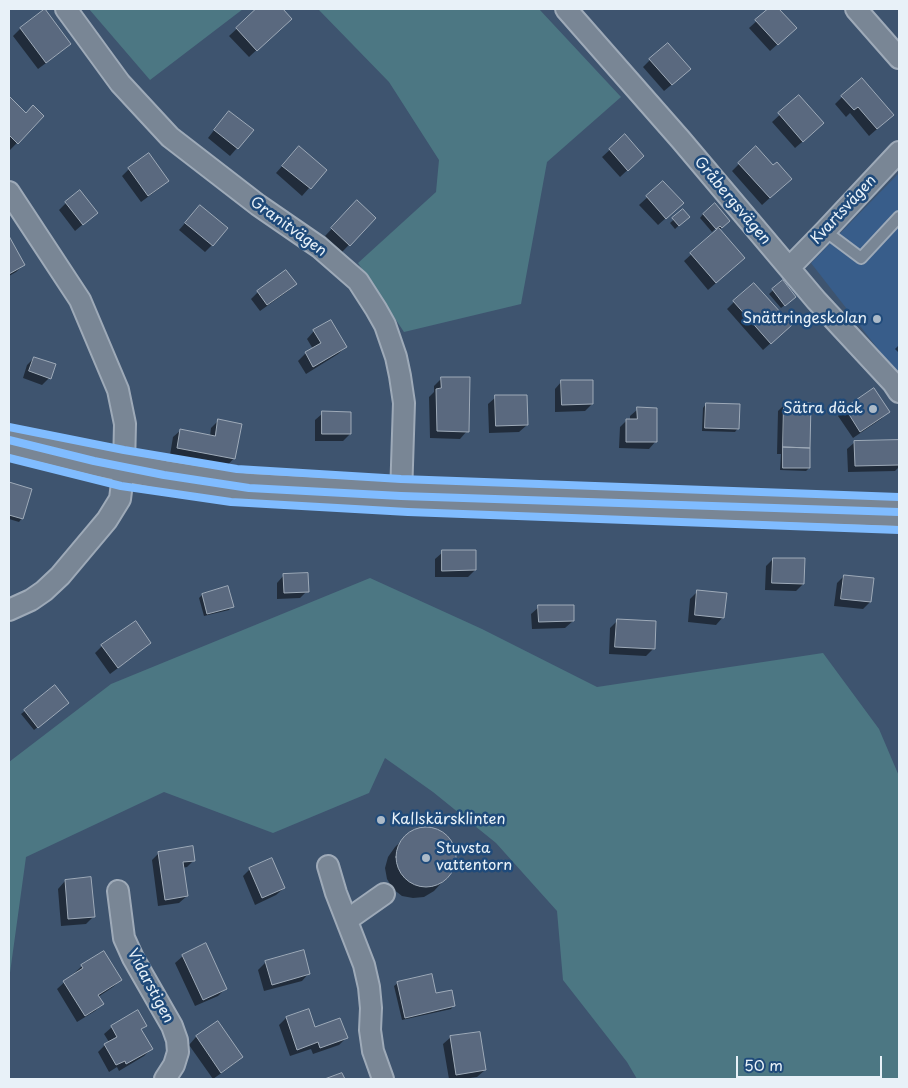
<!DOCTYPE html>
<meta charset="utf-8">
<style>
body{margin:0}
#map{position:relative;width:908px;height:1088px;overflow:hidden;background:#3e546f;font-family:"Playpen Sans",sans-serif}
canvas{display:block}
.frame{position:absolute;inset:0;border:10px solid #e8f1f8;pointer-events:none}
.scale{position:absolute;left:736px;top:1056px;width:146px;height:22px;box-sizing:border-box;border:2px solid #e8f1f8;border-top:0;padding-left:6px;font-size:15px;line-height:18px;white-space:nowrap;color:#e8f1f8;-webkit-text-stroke:4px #1f4a7a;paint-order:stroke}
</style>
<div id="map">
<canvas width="908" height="1088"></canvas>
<div class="frame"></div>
<div class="scale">50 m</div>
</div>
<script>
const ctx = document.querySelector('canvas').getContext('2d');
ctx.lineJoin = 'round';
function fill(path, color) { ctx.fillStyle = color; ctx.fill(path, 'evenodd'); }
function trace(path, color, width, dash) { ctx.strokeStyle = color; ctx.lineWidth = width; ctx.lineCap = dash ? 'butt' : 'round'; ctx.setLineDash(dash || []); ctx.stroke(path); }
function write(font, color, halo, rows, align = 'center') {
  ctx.font = font + ' "Playpen Sans",sans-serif'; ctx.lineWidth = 5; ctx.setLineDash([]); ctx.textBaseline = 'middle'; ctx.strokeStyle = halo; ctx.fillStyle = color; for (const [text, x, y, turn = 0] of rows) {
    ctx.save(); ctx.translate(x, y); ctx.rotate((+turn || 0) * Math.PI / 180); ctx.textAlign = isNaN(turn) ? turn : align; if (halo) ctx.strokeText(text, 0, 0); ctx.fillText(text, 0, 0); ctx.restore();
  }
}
const built = new Path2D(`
 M899,173V376L811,263Z`);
const green = new Path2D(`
 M89,9H243L150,80Z
 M318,9H539L621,97L547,162L521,304L404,332L358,263L436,192L439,160L389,82Z
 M370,578L482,629L597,687L823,653L879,729L899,776V1079H637L627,1062L563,980L557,911L496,843L433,792L385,758L369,793L273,833L164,792L26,857L9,980V762L111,684Z`);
const shadow = new Path2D(`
 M258,9H281L290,19L249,57L229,36Z
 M770,9H778L795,28L770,51L749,28Z
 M44,10L70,44L62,51L38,69L13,36L20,29Z
 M650,60L682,76L664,91L643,67Z
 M799,97L815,131L795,148L772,122Z
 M842,97L885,122L869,136L850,113L846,117L835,104Z
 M9,98L26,114L43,116L10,150L9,149Z
 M222,120L237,148L230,156L208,138Z
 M625,136L635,163L620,177L602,157Z
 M299,147L325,170L302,196L276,173Z
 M149,155L167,181L160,188L141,202L122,176L129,169Z
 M739,164L773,167L783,186L762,205L732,171Z
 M663,183L675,210L658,225L639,205Z
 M357,202L374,219L342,252L325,236Z
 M66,203L96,213L75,231L59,210Z
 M200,206L212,245L205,252L179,230Z
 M683,211L688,217L675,229L670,223Z
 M703,214L728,221L719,230L744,258L708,290L684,261L718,230L716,228L712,232L700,218Z
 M9,238L23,265L16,272L9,276Z
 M782,282L791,300L781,308L769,294Z
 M295,284L288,291L260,311L251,299L258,292Z
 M734,302L783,332L763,350L727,309Z
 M314,331L346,347L338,354L306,374L298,361L306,353L313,349L307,339Z
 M899,345V353L895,349Z
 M34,358L49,378L42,385L23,378L27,365Z
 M442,378L467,431L460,439L430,438L429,397L434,392V386Z
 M562,381L592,404L585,411L555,412V389Z
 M874,390L888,412L881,419L853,438L838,416L845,409Z
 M496,397L527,425L519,432L489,433L488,404Z
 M706,404L738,428L735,432L702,431L703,408Z
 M785,404L809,468L806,471L780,470L781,454H777L778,411Z
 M638,409L656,441L649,449L619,448L620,427L627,420H630V416Z
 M323,413L350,434L343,441H315V420Z
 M219,420L234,458L227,466L170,455L173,437L181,430L210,436L211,428Z
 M899,441V467L895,471L848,472L847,449L855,442Z
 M9,484L30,489L22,518L19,522L9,519Z
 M443,552L475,570L468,577H435V559Z
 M773,559L803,584L796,591L765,590L766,566Z
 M284,575L307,591L300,598L277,599V583Z
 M844,576L873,579L870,602L863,609L834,606L837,583Z
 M698,591L723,617L716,625L688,622L690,599Z
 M202,595L232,606L229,610L204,616L199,598Z
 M539,607L573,621L565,628L532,629L531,614Z
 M617,621L653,649L646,656L609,654L610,628Z
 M149,643L142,650L110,674L95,653L102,646Z
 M55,687L64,706L34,730L21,714Z
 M428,828L440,831L449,839L454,848L455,860L452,870L445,879L434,891L424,897L413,898L402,896L393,889L387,879L385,868L388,857L395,847L407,836L417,830Z
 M159,853L194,860L187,867L182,868L187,896L179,903L158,906L152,860Z
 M250,869L284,888L276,895L255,905L243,876Z
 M65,881L94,916L86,924L61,926L58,889Z
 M183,956L226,988L218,996L195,1006L175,963Z
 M266,962L309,973L302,981L264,991L258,970Z
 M82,966L121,980L113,987L98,997L102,1004L95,1011L77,1022L57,989Z
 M398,983L435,995L454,1005L451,1009L402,1020L394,986Z
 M286,1018L315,1028L346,1038L339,1045L313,1054L311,1049L290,1056L279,1025Z
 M217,1023L242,1057L234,1064L213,1079L189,1045L196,1037Z
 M145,1026L141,1030L151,1049L144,1056L119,1071L117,1067L109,1072L98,1052L105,1045L109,1042L104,1034L112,1027Z
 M451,1037L485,1070L477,1077L463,1079H449L443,1044Z`);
const building = new Path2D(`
 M45,9L71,44L46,63L20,28Z
 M256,9H283L292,19L257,51L236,28Z
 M768,9H779L797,28L778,45L755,20Z
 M668,43L691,69L672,85L649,59Z
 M862,78L894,115L877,129L858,107L854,110L841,96Z
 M799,95L824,123L803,142L778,113Z
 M9,96L26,113L33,105L44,116L18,144L9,135Z
 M229,111L254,130L238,149L214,130Z
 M625,134L644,156L628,171L609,149Z
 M299,146L327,170L311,189L282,166Z
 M756,146L773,165L777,162L792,179L770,198L738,163Z
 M149,153L169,181L148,196L128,168Z
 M663,181L684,203L666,219L646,196Z
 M80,190L98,213L83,225L65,202Z
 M357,200L376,218L350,246L331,228Z
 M715,203L730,221L722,228L720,226L716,229L703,214Z
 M200,205L228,228L213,246L185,223Z
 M683,209L690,217L679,226L672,218Z
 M719,228L745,258L716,283L690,253Z
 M9,236L25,265L9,274Z
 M286,270L297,284L267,305L257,291Z
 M783,280L796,297L785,306L772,289Z
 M754,283L792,325L771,344L733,301Z
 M331,320L347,347L313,367L305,352L321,343L313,330Z
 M34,357L56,364L51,379L29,371Z
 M441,377H470L469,432L437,431L436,389L441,388Z
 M561,380H593V404L562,405Z
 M874,388L890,412L860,432L845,408Z
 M495,395H527L528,425L496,426Z
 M706,403L740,404L739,429L705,428Z
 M784,403H811L810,448L783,447Z
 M637,407L657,408V442H626V419H637Z
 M322,411L351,412V434H322Z
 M218,419L242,424L235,459L177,448L180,429L215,436Z
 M899,440V465L855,466L854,441Z
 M783,447L810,448V468H783Z
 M9,482L32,489L23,519L9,515Z
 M442,550H476V570L442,571Z
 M773,558H805L804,584L772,583Z
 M308,573L309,592L284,593L283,574Z
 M844,575L874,578L871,602L841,599Z
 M228,586L234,607L207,614L202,594Z
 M697,590L727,593L724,618L695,615Z
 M538,605H574V621L539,622Z
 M617,619L656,621L655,649L615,647Z
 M136,621L151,643L118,668L101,645Z
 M55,685L69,703L38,728L24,710Z
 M396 857a30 30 0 1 1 60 0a30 30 0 1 1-60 0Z
 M193,846L195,861L183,862L188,896L165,900L158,852Z
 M272,858L285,888L262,898L249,868Z
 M91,877L95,917L68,919L65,880Z
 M206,943L227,989L203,1000L182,955Z
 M304,950L310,974L272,985L265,961Z
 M104,951L122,980L98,995L104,1004L85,1016L63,981L83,968L81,965Z
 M432,974L436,993L452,990L455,1006L405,1018L397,982Z
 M309,1009L315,1027L340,1018L348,1038L320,1048L318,1042L297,1050L286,1017Z
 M138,1010L147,1026L141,1029L153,1049L126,1064L125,1061L116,1065L104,1044L117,1037L111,1026Z
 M218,1021L243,1057L221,1073L196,1036Z
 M480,1032L486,1070L456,1075L450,1036Z
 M342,1073L345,1079H325Z`);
const lane = new Path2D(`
 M825,231L861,258L899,217`);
const street = new Path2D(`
 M66,9L120,83L170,137L258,205L319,247L358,281L376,309L385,325L396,357L400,376L404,403L401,496
 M566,9L681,140L816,300L893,383L899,392
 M856,9L899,58
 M9,192L80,300L118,390L125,424L124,467L120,499L107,520L60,576L44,591L31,600L9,610
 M789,268L825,231L899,152
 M328,866L336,893L364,965L369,987L371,1008L370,1030L373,1051L383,1079
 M118,891L124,938L133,958L172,1026L177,1040L178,1052L174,1065L165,1079
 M347,920L384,894`);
const secondary = new Path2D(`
 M9,440L94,461L164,475L249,488L401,496L899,512`);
const cycleway = new Path2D(`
 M9,427L124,450L237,469L401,479L899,497
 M9,440L94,461L164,475L249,488L401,496L899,512
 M9,458L121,486L231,502L408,512L899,530`);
const markers = [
 [877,319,5,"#acbac8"],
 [873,409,5,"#acbac8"],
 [381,820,5,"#acbac8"],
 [426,858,5,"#acbac8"]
];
const streetNames = [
 ["Gråbergsvägen",732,201,50],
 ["Kvartsvägen",844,210,-47],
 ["Granitvägen",288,227,36],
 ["Vidarstigen",150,986,62]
];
const poiNames = [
 ["Snättringeskolan",867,319],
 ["Sätra däck",863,409],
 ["Kallskärsklinten",391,820,"left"],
 ["Stuvsta",436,849,"left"],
 ["vattentorn",436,866,"left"]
];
fill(built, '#385d8a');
fill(green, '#4c7783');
fill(shadow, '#0007');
fill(building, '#5a697f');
trace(building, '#9eaab8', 1);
trace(lane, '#9eaab8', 14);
trace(street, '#9eaab8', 24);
trace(secondary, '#9eaab8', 31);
trace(lane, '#798695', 10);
trace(street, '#798695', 20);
trace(secondary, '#798695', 28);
trace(cycleway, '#80bcff', 8);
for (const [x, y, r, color] of markers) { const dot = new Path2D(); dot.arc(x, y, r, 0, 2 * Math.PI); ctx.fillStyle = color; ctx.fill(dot); trace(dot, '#1f4a7a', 2); }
write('15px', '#e8f1f8', '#1f4a7a', streetNames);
write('15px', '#e8f1f8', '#1f4a7a', poiNames, 'right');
</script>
